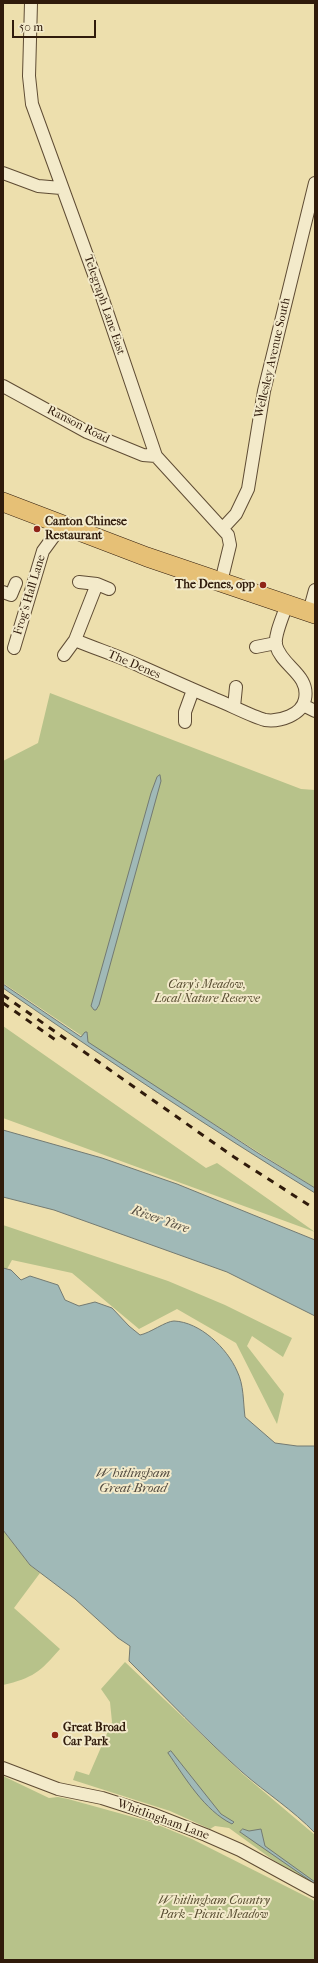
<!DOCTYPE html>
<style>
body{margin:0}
#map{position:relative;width:318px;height:1963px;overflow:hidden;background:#eddfad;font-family:"IM FELL French Canon",serif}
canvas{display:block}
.frame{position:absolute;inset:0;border:4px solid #301b0b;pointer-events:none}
.scale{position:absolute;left:12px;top:20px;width:84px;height:18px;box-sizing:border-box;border:2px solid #301b0b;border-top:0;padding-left:5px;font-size:12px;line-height:14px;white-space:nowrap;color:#301b0b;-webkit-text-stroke:3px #f3eaca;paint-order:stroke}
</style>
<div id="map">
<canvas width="318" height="1963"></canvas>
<div class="frame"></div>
<div class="scale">50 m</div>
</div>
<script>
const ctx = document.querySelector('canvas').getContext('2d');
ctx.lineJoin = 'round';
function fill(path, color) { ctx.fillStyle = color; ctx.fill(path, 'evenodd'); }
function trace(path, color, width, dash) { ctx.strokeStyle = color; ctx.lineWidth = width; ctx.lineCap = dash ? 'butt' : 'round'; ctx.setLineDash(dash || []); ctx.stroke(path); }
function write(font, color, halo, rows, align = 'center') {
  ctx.font = font + ' "IM FELL French Canon",serif'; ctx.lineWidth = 4; ctx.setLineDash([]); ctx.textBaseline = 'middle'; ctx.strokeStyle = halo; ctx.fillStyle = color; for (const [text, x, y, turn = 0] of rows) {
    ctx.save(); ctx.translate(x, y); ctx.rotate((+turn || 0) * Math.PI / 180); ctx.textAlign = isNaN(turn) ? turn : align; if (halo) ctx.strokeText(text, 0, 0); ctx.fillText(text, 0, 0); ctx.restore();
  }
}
const green = new Path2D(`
 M50,693L301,789L315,790V1188L81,1040L82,1036L3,983V761L38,743Z
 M3,1026L206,1168L217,1163L315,1232L3,1118Z
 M3,1225L168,1281L225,1305L292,1338L283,1357L252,1336L247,1346L284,1394L277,1424L236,1343L177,1309L139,1329L72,1273L12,1260L7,1269L3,1268Z
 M3,1530L30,1565L40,1573L14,1608L60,1649C40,1672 33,1678 3,1685Z
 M125,1662L244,1775L315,1835V1886L273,1860L229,1828L215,1826L210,1829L170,1811L73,1780L76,1771L89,1775L112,1722L110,1702L101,1689Z
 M3,1776L49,1798L58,1797L68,1799L151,1822L192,1839L313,1900L315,1902V1960H3Z`);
const water = new Path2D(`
 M160,775L161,781L99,1005L96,1010H94L91,1006L151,793L157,777Z
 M3,984L81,1037L85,1032H87L88,1042L258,1153L315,1188V1193C209,1128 106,1059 3,988Z
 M3,1130L102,1158L177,1184L315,1240V1316L227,1272L54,1210L3,1197Z
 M3,1268L11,1270L21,1280L30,1276L58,1285L65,1300L79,1306L95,1302L112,1308L129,1326L140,1335C150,1333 166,1321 174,1321C200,1322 227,1348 237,1371C244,1385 243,1401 245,1417L275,1443L297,1446H315V1833C293,1810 266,1793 242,1772C203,1737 166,1698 129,1661L130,1646L118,1638L75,1599L30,1565L3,1530Z
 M171,1751L221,1814L234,1822L232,1824C204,1810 186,1779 168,1753Z
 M243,1829L249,1831L261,1829L265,1846L315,1882V1884L240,1832Z`);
const minor = new Path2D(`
 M31,3L29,76L32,104L100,291L156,456L228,535L230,545L221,582
 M3,173L38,186L61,188
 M3,386L87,432L143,455L156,456
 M223,528L236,514L248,489L264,391L315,183
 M79,582L97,584
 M109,589L97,584L75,640C96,649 119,656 140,666C165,677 189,688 215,699C228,704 253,717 265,720C280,722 302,715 305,699C310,674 281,666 276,645C274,635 284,614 287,604
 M3,592L11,595L16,583
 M309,612L315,590
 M256,647L276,643
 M14,648L43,551L62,525
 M64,655L75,640
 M303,705L315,711
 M234,707L236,687
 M185,722V712L193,690
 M3,1768L58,1789L102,1798L155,1815L206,1835L240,1850L315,1891`);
const primary = new Path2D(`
 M3,502L147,557L315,614`);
const rail = new Path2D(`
 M3,995L234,1157L315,1209
 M3,1003L57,1041`);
const markers = [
 [37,529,4,"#8f2418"],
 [263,585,4,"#8f2418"],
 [55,1735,4,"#8f2418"]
];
const streetNames = [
 ["Telegraph Lane East",104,305,71],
 ["Wellesley Avenue South",273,358,-77],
 ["Ranson Road",78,425,27],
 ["Frog's Hall Lane",30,595,-73],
 ["The Denes",134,665,23],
 ["Whitlingham Lane",163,1820,20]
];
const poiNames = [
 ["Canton Chinese",45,522],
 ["Restaurant",45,536],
 ["The Denes, opp",255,585,"right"],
 ["Great Broad",63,1728],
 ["Car Park",63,1742]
];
const parkNames = [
 ["Cary's Meadow,",207,985],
 ["Local Nature Reserve",207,999],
 ["Whitlingham Country",214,1901],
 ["Park - Picnic Meadow",214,1915]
];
const waterNames = [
 ["River Yare",160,1220,19],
 ["Whitlingham",133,1474],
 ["Great Broad",133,1489]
];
fill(green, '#b7c28a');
fill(water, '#a0b9b7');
trace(water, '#737a72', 1);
trace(minor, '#5f4c34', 14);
trace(primary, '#301b0b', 20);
trace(minor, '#f3eaca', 12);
trace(primary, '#e6c076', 19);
trace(rail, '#301b0b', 3, [7, 7]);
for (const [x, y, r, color] of markers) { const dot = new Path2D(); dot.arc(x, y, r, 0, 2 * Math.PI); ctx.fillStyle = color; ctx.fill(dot); trace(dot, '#f3eaca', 1.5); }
write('12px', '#301b0b', '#f3eaca', streetNames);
write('bold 12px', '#301b0b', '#f3eaca', poiNames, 'left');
write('italic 12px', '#584d31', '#f3eaca', parkNames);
write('italic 13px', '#524a3f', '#f3eaca', waterNames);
</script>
